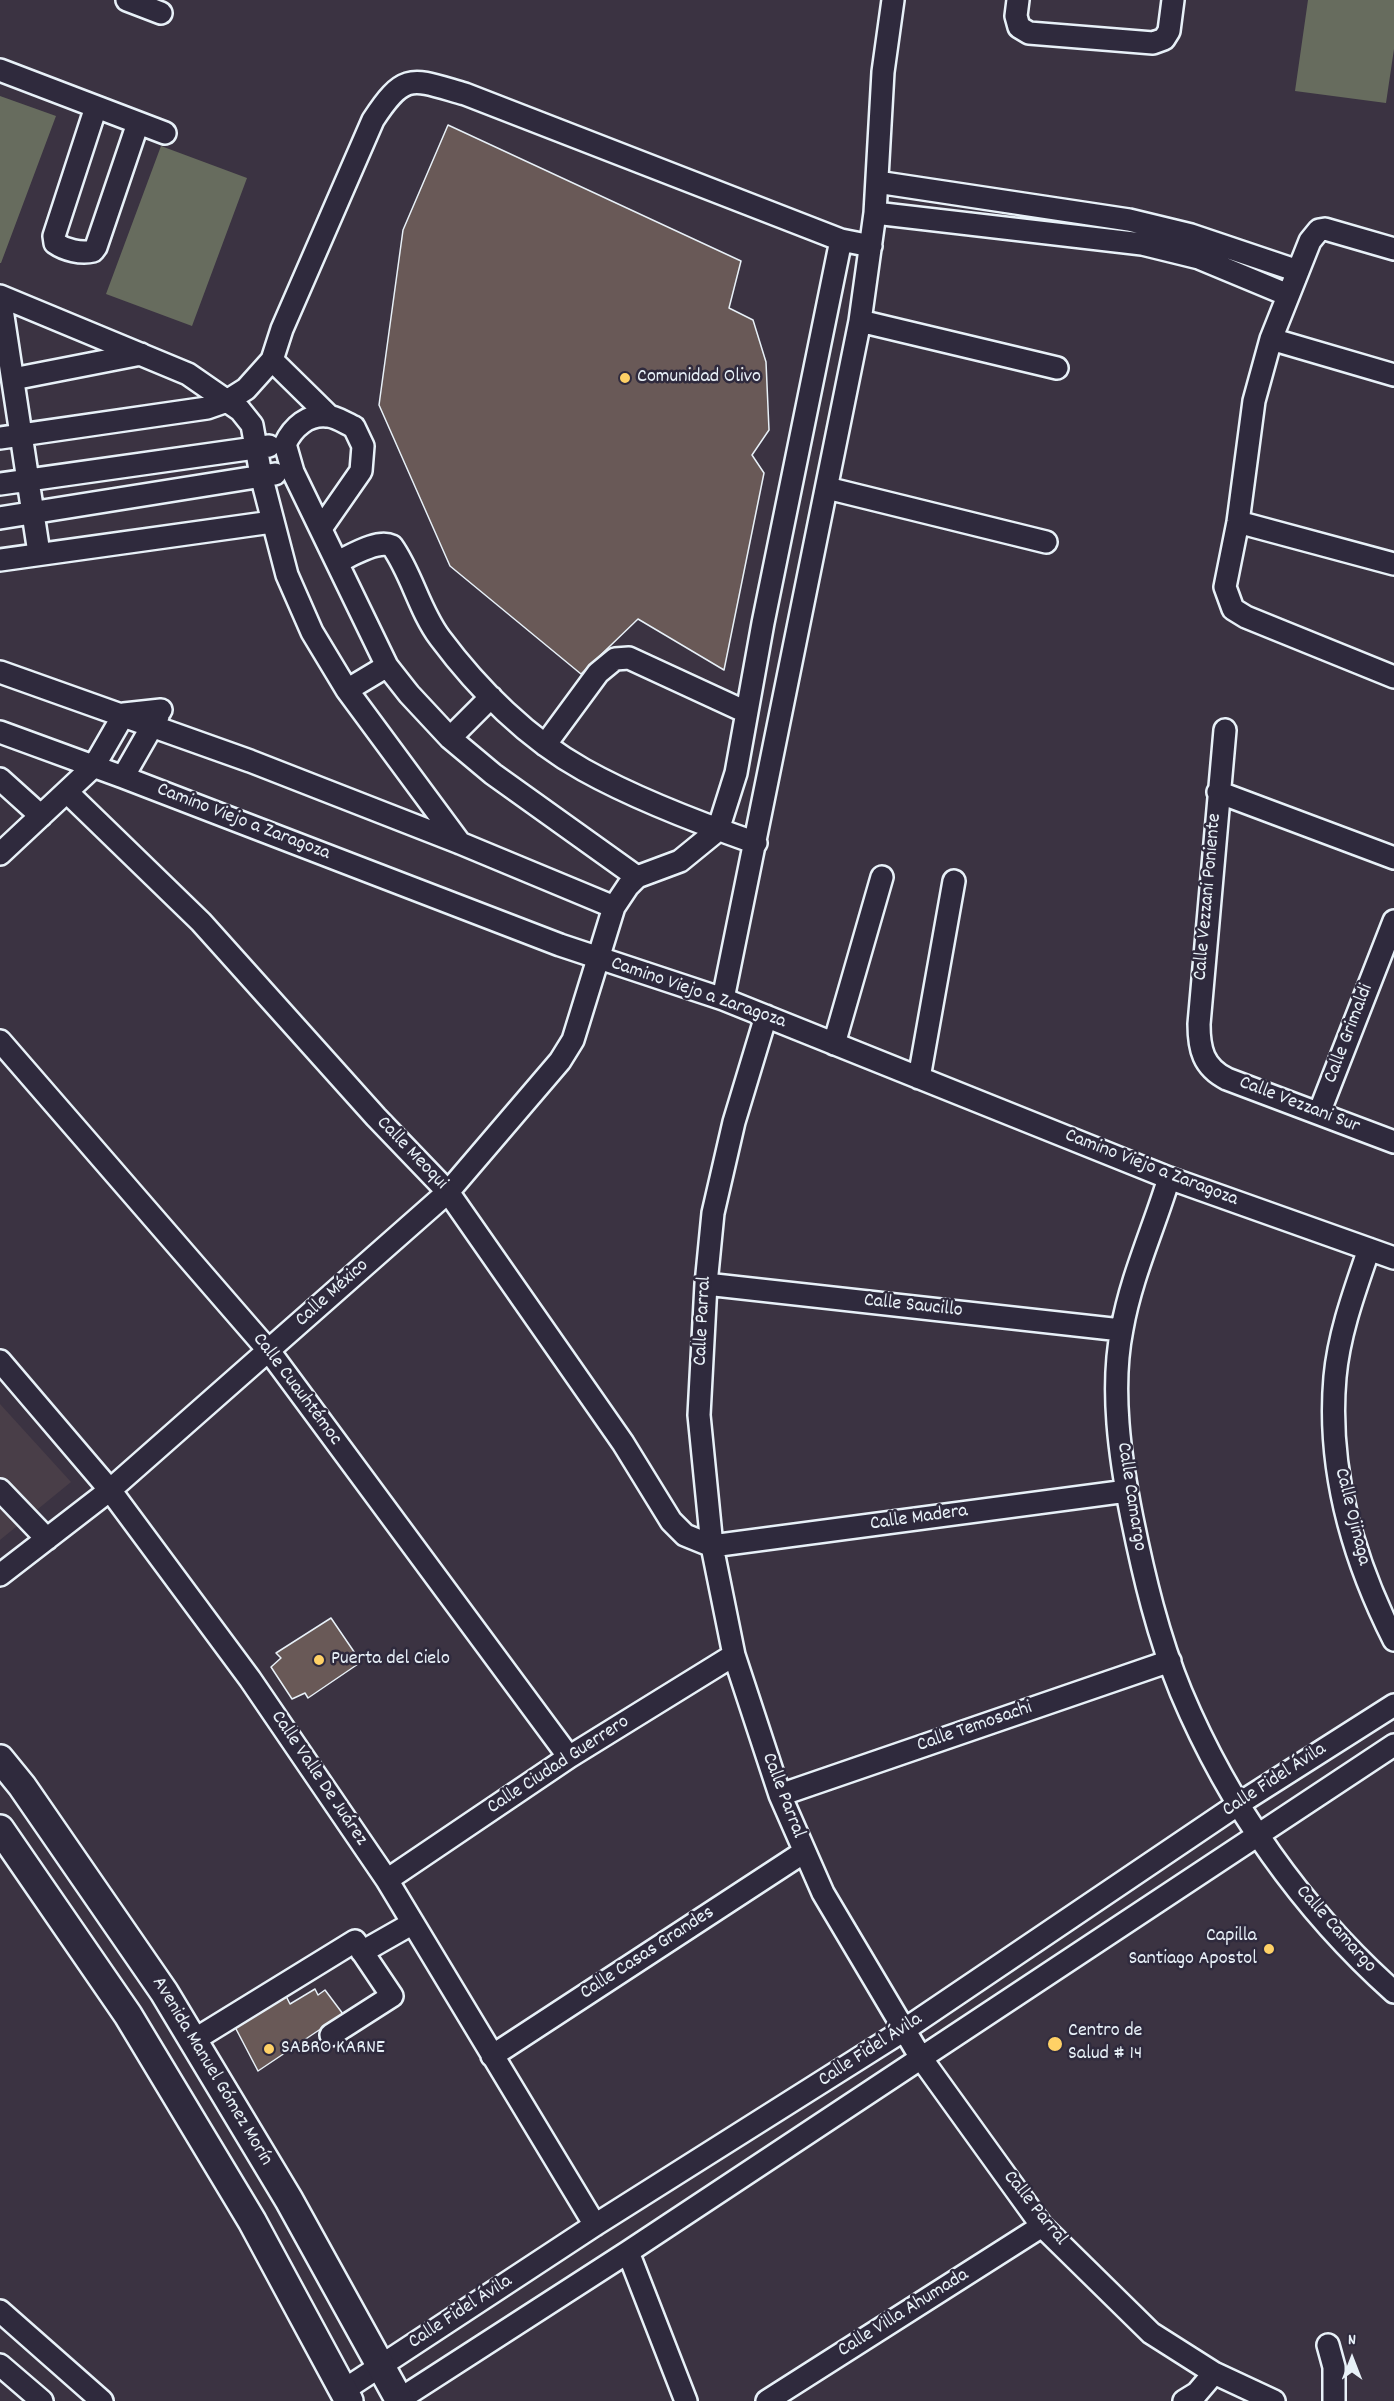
<!DOCTYPE html>
<meta charset="utf-8">
<style>
body{margin:0}
#map{position:relative;width:1394px;height:2401px;overflow:hidden;background:#3b3342;font-family:Dekko,sans-serif}
canvas{display:block}
.north{position:absolute;left:1322px;top:2329px;width:60px;height:60px;-webkit-text-stroke:4px #2f2a3d;paint-order:stroke;rotate:0deg;font-size:16px;font-weight:700;line-height:24px;text-align:center;color:#e8f1f8}
.north::after{content:'';display:block;margin:auto;width:21px;height:27px;background:#e8f1f8;clip-path:polygon(50% 0,100% 100%,50% 72%,0 100%)}
</style>
<div id="map">
<canvas width="1394" height="2401"></canvas>
<div class="north">N</div>
</div>
<script>
const ctx = document.querySelector('canvas').getContext('2d');
ctx.lineJoin = 'round';
function fill(path, color) { ctx.fillStyle = color; ctx.fill(path, 'evenodd'); }
function trace(path, color, width, dash) { ctx.strokeStyle = color; ctx.lineWidth = width; ctx.lineCap = dash ? 'butt' : 'round'; ctx.setLineDash(dash || []); ctx.stroke(path); }
function write(font, color, halo, rows, align = 'center') {
  ctx.font = font + ' Dekko,sans-serif'; ctx.lineWidth = 5; ctx.setLineDash([]); ctx.textBaseline = 'middle'; ctx.strokeStyle = halo; ctx.fillStyle = color; for (const [text, x, y, turn = 0] of rows) {
    ctx.save(); ctx.translate(x, y); ctx.rotate((+turn || 0) * Math.PI / 180); ctx.textAlign = isNaN(turn) ? turn : align; if (halo) ctx.strokeText(text, 0, 0); ctx.fillText(text, 0, 0); ctx.restore();
  }
}
const built = new Path2D(`
 M0,1404L71,1482L0,1540Z`);
const green = new Path2D(`
 M1308,0H1394V49L1386,103L1295,91Z
 M0,96L56,116L1,263H0Z
 M161,146L247,178L192,326L106,294Z`);
const building = new Path2D(`
 M448,125L741,261L729,308L753,320L766,362L769,430L752,455L764,473L724,670L638,619L581,674L450,566L379,405L403,230Z
 M331,1618L361,1662L308,1698L305,1693L292,1699L271,1667L281,1658L276,1653Z
 M315,1989L318,1995L325,1990L343,2014L258,2071L235,2027L285,1994L290,2004Z`);
const minor = new Path2D(`
 M127,0L161,13
 M1018,0L1016,16L1019,27L1029,33L1153,43L1164,39L1169,31L1173,0
 M0,70L165,133
 M96,107L54,236L55,243C65,250 81,254 93,251L96,247L138,123
 M877,182L1129,220L1191,235L1298,271
 M875,213L1142,244L1199,258L1288,295
 M1394,249L1325,229L1319,230L1310,241L1271,339L1254,401L1238,522L1225,587L1233,609L1246,617L1394,677
 M0,296L188,374L240,410L252,425L261,475L287,575L312,632L347,690L460,843
 M0,296L39,553
 M860,321L1057,368
 M1271,339L1394,375
 M272,360L328,415
 M13,379L141,354
 M0,438L207,408L227,401L246,389L272,360L282,329L373,120C405,71 412,79 465,94L841,240L871,246
 M0,484L269,446
 M827,488L1046,542
 M0,518L275,474
 M1238,522L1394,564
 M322,527L361,471L363,446L354,427C347,424 335,416 327,416C308,414 293,427 285,444L293,472L387,666L409,694L450,738L493,774L637,877
 M0,560L272,522
 M337,562C351,556 377,539 392,546C412,574 419,610 440,638C478,689 528,739 584,770C636,799 699,823 756,843
 M0,672L250,761L460,843L614,907
 M347,690L387,666
 M1225,730L1199,1024C1199,1049 1203,1067 1227,1079L1394,1142
 M0,732L123,777L560,945L723,999L1169,1178L1394,1258
 M450,738L491,697
 M545,745L598,673L615,659L629,658L746,712
 M123,777L158,716
 M0,779L41,816
 M67,792L201,922L376,1117L448,1192L623,1443L671,1521L685,1535L712,1546L1127,1491
 M1218,792L1394,858
 M0,854L94,766L124,714L161,710
 M723,999L860,321L875,213L883,72L893,0
 M766,1016L734,1122L713,1213L706,1284L699,1415L712,1546L734,1655L780,1795L823,1893L921,2058L1042,2226L1151,2333L1214,2373L1274,2401
 M0,1041L269,1351L569,1757
 M834,1044L882,877
 M919,1078L954,881
 M1319,1113L1394,921
 M1169,1178C1154,1228 1131,1277 1122,1329C1110,1389 1120,1458 1132,1518C1144,1577 1158,1636 1181,1692C1229,1806 1302,1910 1394,1992
 M1369,1249C1355,1290 1339,1333 1335,1377C1327,1468 1353,1559 1394,1640
 M706,1284L1121,1330
 M0,1361L110,1490L250,1679L387,1880L595,2225
 M0,1490L47,1539
 M0,1575L110,1490L448,1192L560,1061L573,1040L614,907L628,886L637,877L680,861L718,830L736,773L763,623L841,240
 M780,1795L1170,1661
 M387,1880L569,1757L734,1655
 M362,1952L413,1923
 M194,2040L355,1941L392,1996L331,2035
 M492,2056L804,1852
 M628,2252L686,2401
 M0,2311L102,2401
 M1328,2345L1334,2367V2401
 M0,2365L42,2401
 M344,2390L595,2225L904,2030L1240,1803L1394,1705
 M397,2401L628,2252L1394,1745
 M767,2401L1042,2226
 M1184,2401L1197,2393L1214,2373`);
const major = new Path2D(`
 M0,1759L22,1786L164,1992L289,2200L400,2401
 M0,1829L128,2015L252,2221L349,2401`);
const markers = [
 [625,378,6,"#ffd166"],
 [319,1660,6,"#ffd166"],
 [1269,1949,6,"#ffd166"],
 [1055,2044,8,"#ffd166"],
 [269,2049,6,"#ffd166"]
];
const poiNames = [
 ["Comunidad Olivo",637,378],
 ["Puerta del Cielo",331,1660],
 ["Capilla",1257,1937,"right"],
 ["Santiago Apostol",1257,1960,"right"],
 ["Centro de",1068,2032],
 ["Salud # 14",1068,2055],
 ["SABRO KARNE",281,2049]
];
const streetNames = [
 ["Camino Viejo a Zaragoza",243,823,21],
 ["Calle Vezzani Poniente",1209,897,-85],
 ["Camino Viejo a Zaragoza",698,994,19],
 ["Calle Grimaldi",1350,1034,-69],
 ["Calle Vezzani Sur",1299,1106,21],
 ["Calle Meoqui",411,1154,46],
 ["Camino Viejo a Zaragoza",1151,1169,21],
 ["Calle México",333,1294,-42],
 ["Calle Saucillo",913,1307,6],
 ["Calle Parral",704,1321,-87],
 ["Calle Cuauhtémoc",296,1390,53],
 ["Calle Camargo",1130,1497,81],
 ["Calle Ojinaga",1351,1517,76],
 ["Calle Madera",919,1519,-8],
 ["Calle Temosachi",975,1728,-19],
 ["Calle Ciudad Guerrero",559,1766,-33],
 ["Calle Valle De Juárez",318,1779,56],
 ["Calle Fidel Ávila",1275,1781,-33],
 ["Calle Parral",782,1796,69],
 ["Calle Camargo",1335,1930,48],
 ["Calle Casas Grandes",648,1954,-33],
 ["Calle Fidel Ávila",871,2051,-33],
 ["Avenida Manuel Gómez Morín",211,2072,59],
 ["Calle Parral",1034,2209,51],
 ["Calle Fidel Ávila",461,2313,-33],
 ["Calle Villa Ahumada",904,2314,-32]
];
fill(built, '#493e48');
fill(green, '#676c5e');
fill(building, '#695957');
trace(building, '#e8f1f8', 1.5);
trace(minor, '#e8f1f8', 26);
trace(major, '#e8f1f8', 32);
trace(minor, '#2f2a3d', 21);
trace(major, '#2f2a3d', 27);
for (const [x, y, r, color] of markers) { const dot = new Path2D(); dot.arc(x, y, r, 0, 2 * Math.PI); ctx.fillStyle = color; ctx.fill(dot); trace(dot, '#2f2a3d', 2); }
write('20px', '#e8f1f8', '#2f2a3d', poiNames, 'left');
write('20px', '#e8f1f8', '#2f2a3d', streetNames);
</script>
